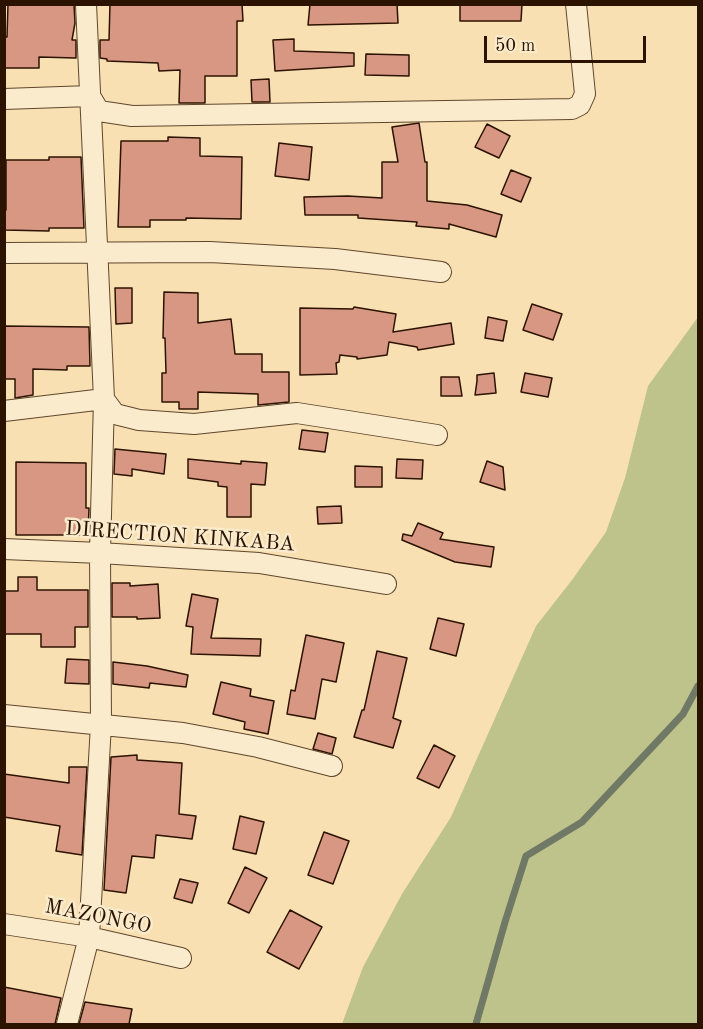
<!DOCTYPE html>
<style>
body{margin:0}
#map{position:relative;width:703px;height:1029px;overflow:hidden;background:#f8e0b2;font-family:"Old Standard TT",serif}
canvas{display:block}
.frame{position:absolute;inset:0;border:6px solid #2c1300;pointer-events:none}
.scale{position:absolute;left:484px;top:36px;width:162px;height:27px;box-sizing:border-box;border:3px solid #2c1300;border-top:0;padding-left:8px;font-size:18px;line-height:21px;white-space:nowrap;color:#2c1300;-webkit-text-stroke:4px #faebcd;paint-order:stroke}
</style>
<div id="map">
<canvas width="703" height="1029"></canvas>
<div class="frame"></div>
<div class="scale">50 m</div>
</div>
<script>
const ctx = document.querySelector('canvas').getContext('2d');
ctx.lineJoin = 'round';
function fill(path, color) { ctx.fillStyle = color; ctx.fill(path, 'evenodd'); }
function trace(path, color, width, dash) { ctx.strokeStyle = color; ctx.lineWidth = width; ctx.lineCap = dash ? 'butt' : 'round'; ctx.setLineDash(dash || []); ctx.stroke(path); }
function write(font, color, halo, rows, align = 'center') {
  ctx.font = font + ' "Old Standard TT",serif'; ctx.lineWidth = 5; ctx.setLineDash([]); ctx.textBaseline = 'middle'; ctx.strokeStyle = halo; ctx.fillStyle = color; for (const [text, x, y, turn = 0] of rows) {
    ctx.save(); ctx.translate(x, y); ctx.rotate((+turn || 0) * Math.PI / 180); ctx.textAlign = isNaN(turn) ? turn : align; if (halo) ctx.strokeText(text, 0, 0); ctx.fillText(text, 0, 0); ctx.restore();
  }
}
const green = new Path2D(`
 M698,317V1024H342L363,967L402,894L451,817L536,626L572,580L606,532L625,478L648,386Z`);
const stream = new Path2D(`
 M476,1024L505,922L526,856L582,822L683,714L698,686`);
const building = new Path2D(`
 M8,4H74L75,23L72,40H76V58L39,57V68H4V37H7Z
 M110,4H242L243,21H237V76H205V103H179L180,70L159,71L158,63L107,61V59L100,58V40H109Z
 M310,4H397L398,23L308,25Z
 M460,4H522L521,21H460Z
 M294,39V51L354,53V66L275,71L273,40Z
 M366,54L409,55V76L365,75Z
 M269,79L270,102H252L251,80Z
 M419,123L425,162H427V201L467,205L502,215L496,237L449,224V229L416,226L417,222L358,218V215H305L304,197L348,196L382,198V162H398L392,127Z
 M487,124L510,136L499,158L475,147Z
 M168,137L200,138V156L242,157L241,219L186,218V220H150V227H118L121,141H168Z
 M279,143L312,147L309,180L275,176Z
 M49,157H81L84,228H49V231L4,230V210H6V160H49Z
 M511,170L531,178L521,202L501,194Z
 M115,288H132V323L116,324Z
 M164,292L198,293V323L231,319L235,354H262V372H289V402L258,405V394L198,392V409H179V402H162V373H166L165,338H163Z
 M532,304L562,314L553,340L523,330Z
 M354,307L396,314L393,332L451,323L454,344L418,350L417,347L389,342L387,355L357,359V357L340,355L339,362L336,363L337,374L300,375V308L353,309Z
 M488,317L507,321L503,341L485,338Z
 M4,326L89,327L90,366H67V370L33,369V395L15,398V379H4Z
 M494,373L496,393L475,395L477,381V375Z
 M525,373L552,378L548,397L521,392Z
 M441,377H459L462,396H441Z
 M302,430L328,433L325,452L299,449Z
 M115,449L166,454L164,474L132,469V476L114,474Z
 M188,459L241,464V461L267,463L265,485L251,484V517H227V487L218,486V482L188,478Z
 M397,459L423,460L422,479L396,478Z
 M487,461L503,467L505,490L480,482Z
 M16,462L86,463V508H89L88,535H16Z
 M355,466L382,467V487H355Z
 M341,506L342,523L318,524L317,507Z
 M418,523L443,533L440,539L494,547L491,567L455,562L402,540L403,534L412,536Z
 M18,577H37V590H88V627H75V647H41V634H4V591H18Z
 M112,583H130V586L158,584L160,618L137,619V617H112Z
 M192,594L218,599L211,638L261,639L260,656L191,654L193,627L186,626Z
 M438,618L464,624L456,656L430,649Z
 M306,635L344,643L336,682L322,679L315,719L287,714L291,690L295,691Z
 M377,651L407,658L393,718L401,721L393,748L354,737L362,710H364Z
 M67,659L89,660V684L65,683Z
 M113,662L147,666L188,675L186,687L150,683L149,688L113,684Z
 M221,682L251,689L250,696L274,701L268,734L244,729L245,722L213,714Z
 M318,733L336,738L332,754L313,749Z
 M434,745L455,756L439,788L417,778Z
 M137,755V760L182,763L179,814L196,816L192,839L156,835L154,858L132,856L126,893L104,890L111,757Z
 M69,767H87L82,855L56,851L60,826L4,817V774L69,783Z
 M240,816L264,822L256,854L233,849Z
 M324,832L349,841L333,884L308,875Z
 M245,867L267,878L249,913L228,903Z
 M180,879L198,883L192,903L174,898Z
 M290,910L322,927L299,969L267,952Z
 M4,987L61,998L55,1024H4Z
 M85,1002L132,1009L129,1024H79Z`);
const minor = new Path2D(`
 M4,99L90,96L99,111L132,116L572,109L580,105L585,94L576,4
 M4,253L210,252L335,259L441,272
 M4,411L104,399L115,414L139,420L194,424L297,413L437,435
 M4,549L100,553L259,563L386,584
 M4,715L183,733L258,747L332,766
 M4,924L89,937L181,958
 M67,1024L89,937L101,724L100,553L104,399L86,4`);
const streetNames = [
 ["DIRECTION KINKABA",180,537,4],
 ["MAZONGO",98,917,11]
];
fill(green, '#bec28b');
trace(stream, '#707966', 7);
fill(building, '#d89782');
trace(building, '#2c1300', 1.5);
trace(minor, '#5f462c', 22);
trace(minor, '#faebcd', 20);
write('21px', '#2c1300', '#faebcd', streetNames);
</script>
